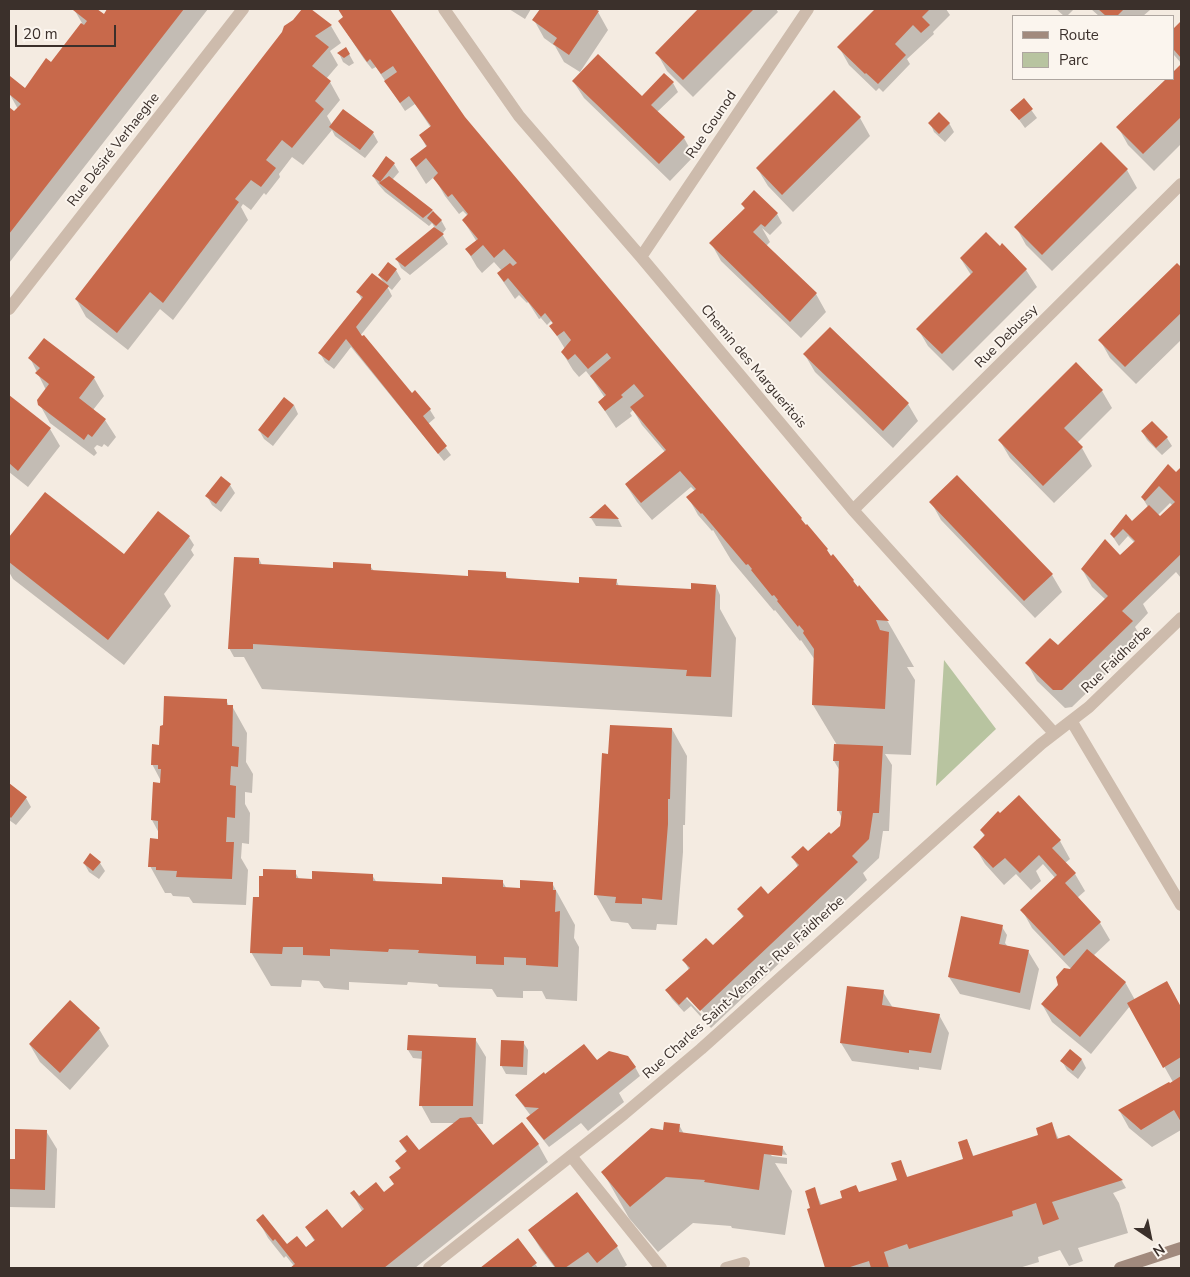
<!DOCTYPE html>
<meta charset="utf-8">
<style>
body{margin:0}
#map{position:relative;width:1190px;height:1277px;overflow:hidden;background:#f4ebe1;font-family:"Nunito Sans",sans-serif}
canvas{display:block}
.frame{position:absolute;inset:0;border:10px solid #3b302b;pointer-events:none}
.legend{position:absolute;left:1012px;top:15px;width:162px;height:65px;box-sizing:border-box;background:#fbf5ee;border:1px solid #aea6a0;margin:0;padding:6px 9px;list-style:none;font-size:15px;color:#3b302b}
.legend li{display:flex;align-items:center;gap:10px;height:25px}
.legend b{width:25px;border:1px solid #aea6a0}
.north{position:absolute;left:1125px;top:1212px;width:50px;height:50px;-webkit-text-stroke:4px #fbf5ee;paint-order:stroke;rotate:146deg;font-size:14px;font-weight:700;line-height:20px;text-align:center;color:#3b302b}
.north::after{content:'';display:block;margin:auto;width:18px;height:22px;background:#3b302b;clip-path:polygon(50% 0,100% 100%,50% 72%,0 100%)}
.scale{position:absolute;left:15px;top:25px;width:101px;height:22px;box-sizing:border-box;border:2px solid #3b302b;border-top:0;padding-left:6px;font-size:15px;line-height:18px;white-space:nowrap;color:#3b302b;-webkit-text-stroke:4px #fbf5ee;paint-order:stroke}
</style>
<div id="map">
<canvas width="1190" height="1277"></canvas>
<div class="frame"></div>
<ul class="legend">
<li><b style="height:6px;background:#a18a7d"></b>Route</li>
<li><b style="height:14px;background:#b8c4a0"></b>Parc</li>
</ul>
<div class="north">N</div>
<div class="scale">20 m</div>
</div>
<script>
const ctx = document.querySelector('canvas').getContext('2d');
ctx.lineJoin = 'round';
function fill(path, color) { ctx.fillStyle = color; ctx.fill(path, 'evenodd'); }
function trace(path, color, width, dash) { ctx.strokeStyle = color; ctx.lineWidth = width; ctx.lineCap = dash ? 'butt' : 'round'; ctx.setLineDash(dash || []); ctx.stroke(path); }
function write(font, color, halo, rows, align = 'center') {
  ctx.font = font + ' "Nunito Sans",sans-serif'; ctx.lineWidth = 4; ctx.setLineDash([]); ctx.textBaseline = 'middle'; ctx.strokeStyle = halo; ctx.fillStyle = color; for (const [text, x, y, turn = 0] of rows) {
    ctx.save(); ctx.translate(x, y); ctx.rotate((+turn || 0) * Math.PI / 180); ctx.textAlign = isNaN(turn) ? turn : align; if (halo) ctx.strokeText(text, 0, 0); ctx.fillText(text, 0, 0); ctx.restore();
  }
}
const green = new Path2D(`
 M944,660L996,729L936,786Z`);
const shadow = new Path2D(`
 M76,9H95L108,19L105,14L109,9H208L9,263V109L14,113L18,109L9,93V80L10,78L26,90L51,64L82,23L75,11Z
 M303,9H309L331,26L341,43L330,51L338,65L326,79L330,82L340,100L327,116L332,125L373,133L378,142L365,158L335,136L332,130L303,165L292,157L279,174L280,177L266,195L264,193L251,210L243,204L241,207L248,220L173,320L160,309L128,350L86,317L76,299Z
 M338,9H388L464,118L801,519L806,527L807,526L832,558L853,580L858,589L859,587L888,622L914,667H907L915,680L911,755L885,754L892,765L889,831H883L879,858L863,873L867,880L711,1028L691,1006L684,1012L672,999L667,991L689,970L684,960L713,947L744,918L738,909L768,895L798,867L793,858L808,853L841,826L842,818L838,810L840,771L834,761L837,745L813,705L815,660L801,640L800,641L775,610L774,611L731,560L713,530L712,531L698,515L688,497L695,491L691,487L652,520L637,502L626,485L665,452L642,425L633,410L630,413L632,416L616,428L599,402L605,398L593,380L586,371L579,377L573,370L562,352L565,349L551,326L553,324L551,321L547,325L541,318L539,319L528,302L527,303L519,295L515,299L498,274L502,271L494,262L482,273L477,267L467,250L477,242L463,220L468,216L463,211L459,214L445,196L434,177L426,184L411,160L427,148L420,135L431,128L415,104L405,111L376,67L372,69L364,59L339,21L344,18ZM688,996L705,1014L703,1016L686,998Z
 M509,9H531L525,19Z
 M542,9H593L598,12L608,30L580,72L564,62L555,46L544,38L534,20Z
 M701,9H776L778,12L693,97L667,71L657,53Z
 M877,9H946L950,15L933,32L934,34L907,59L910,64L883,92L879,88L876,91L849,65L839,47Z
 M1056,9H1074L1067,16H1064Z
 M1091,9H1149L1150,10L1143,16H1099Z
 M1181,23V63L1174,55V30Z
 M339,53L349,54L354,63L349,66L343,62Z
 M1181,65V144L1154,171L1128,145L1118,127L1168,79H1174V73Z
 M573,81L645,101L673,83L678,92L657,112L684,138L694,156L670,181L584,98Z
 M834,92L860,118L870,136L793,212L768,186L757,168Z
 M1024,100L1037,118L1025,128L1012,110Z
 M930,123H949L954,132L945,142L934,132Z
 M394,164L399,172L392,180L432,211L441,220L446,229L442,234L448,244L410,275L401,268L397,260L435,228L432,223L429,226L385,192L378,184L373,176Z
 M1127,170L1137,188L1052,271L1026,245L1016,227Z
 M754,192L777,214L782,223L770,235L762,228L770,242L766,246L816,294L826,312L801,338L721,261L711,243L745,209L742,204Z
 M1002,245L1026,270L1037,287L953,371L928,346L918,329L971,275L961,259L999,247Z
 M1177,265L1181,269V340L1136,384L1110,358L1100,340Z
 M396,270L401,279L392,290L387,286L392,296L360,336L412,395L430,410L435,418L428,424L451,455L444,461L351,347L334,369L325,362L320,353L362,300L358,292L385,285L379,275Z
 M805,355L908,404L918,421L893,448L815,372Z
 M30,358L94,378L104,396L93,410L105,420L116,437L108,447L104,444L102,447L97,445L94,448L97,453L94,456L50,423L40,405L46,390Z
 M1076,364L1102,391L1112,408L1077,443L1082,448L1092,466L1054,503L1010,458L1000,441Z
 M9,396L50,429L60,446L28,487L9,472Z
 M294,405L298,414L273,446L264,439L259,430Z
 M1142,431L1167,438L1172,446L1162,455L1147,440Z
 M1181,469V578L1176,572L1143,604L1148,613L1135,627L1142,639L1072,707L1065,708L1037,681L1027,663L1058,647L1106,600L1092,587L1082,569L1120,557L1135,543L1128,536L1119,546L1111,534L1132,522L1148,507L1142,497ZM1170,503L1173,506L1160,518L1158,515Z
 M230,485L235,493L221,512L212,505L207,496Z
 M45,493L124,556L189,537L194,545L191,550L194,555L164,594L171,606L124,665L13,579L9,572V539Z
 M931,502L1052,575L1062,592L1035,618L941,520Z
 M605,506L618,519L622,527L596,526L591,518Z
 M259,559L262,565L334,569L370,566L374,571L469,577L505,574L509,580L580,584L616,580L619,586L694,591L716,586L720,595V609L736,638L732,717L262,689L244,657H234L229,648Z
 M226,700L229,706H232L247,733L246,762L253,774L252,793L245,792V804L250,813L249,844L242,843L241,858L248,870L246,905L193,903L189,897L173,896L171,893H165L150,866L159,840V833L152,820L161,781L152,764L160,746Z
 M672,729L687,756L685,825H683V852L677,925L657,924L656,930L632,929L628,923L611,921L596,895L609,755Z
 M9,785L26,798L31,807L16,825L9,820Z
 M1019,797L1060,841L1070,859L1065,863L1075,874L1085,891L1077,898L1100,923L1110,940L1093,956L1125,982L1135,1000L1167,983L1181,1008V1130L1152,1147L1129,1128L1119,1110L1173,1082L1130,1006L1091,1054L1052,1022L1042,1004L1072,970L1032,928L1022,910L1056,879L1043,864L1036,871L1041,881L1031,890L1016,874L1004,885L985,864L975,847L985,837L981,830Z
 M84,863H100L105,871L99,879L89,872Z
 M295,872L299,879L313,880L372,875L377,883L443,886L502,881L507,889H521L552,883L575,925L574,938L579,947L577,1001L546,999L542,991H523V998L497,997L492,989L439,987L437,984L408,982L407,985L349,982V990L324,988L319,981L302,980L301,987L271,986L251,952L260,899Z
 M1002,927L1007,935L1005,943L1008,947L1028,951L1039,969L1030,1010L960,994L949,977Z
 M848,988L883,992L893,1008L939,1015L949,1033L941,1070L919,1067V1070L852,1061L841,1043Z
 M99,1029L109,1046L70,1090L40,1062L30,1045Z
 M475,1039L486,1057L483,1124H475L493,1147L538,1144L548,1162L415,1268H292L294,1266L286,1256L284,1258L268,1238L258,1220L287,1246L306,1249L315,1242L306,1227L342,1229L362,1211L352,1193L359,1198L384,1193L395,1185L401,1170L396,1161L407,1153L400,1142L419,1152L456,1123H431L421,1105L423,1059L413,1058L408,1050Z
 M523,1042L528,1050L527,1075L506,1074L501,1065Z
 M1070,1051L1082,1060L1086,1068L1078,1079L1067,1070L1062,1061Z
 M597,1062L635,1067L640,1076L619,1093L624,1102L588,1131L581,1123L549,1147L533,1127L528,1118L531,1116L516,1096L545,1076Z
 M1052,1124L1059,1140L1069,1137L1122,1181L1126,1188L1113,1193L1119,1203L1128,1233L1078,1248L1083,1261L1069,1266L1060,1250L1038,1257L1039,1262L1019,1268H827L808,1210L812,1209L814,1189L822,1206L898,1181L900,1162L908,1178L965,1160L967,1140L974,1157L1040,1136Z
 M679,1125L684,1134L782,1147L787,1155L769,1153L772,1156L787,1158V1164L775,1163L792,1191L785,1235L732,1228L731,1226L693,1223L658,1252L629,1218L603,1172L664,1131Z
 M46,1131L57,1149L55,1208L9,1207V1160H16Z
 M577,1193L617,1247L627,1265L623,1268H555L540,1248L529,1230Z
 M518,1240L538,1268H482Z`);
const building = new Path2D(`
 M75,9H97L104,14L107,9H184L9,234V107L14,111L21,104L9,94V78L10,76L25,88L46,58L51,62L81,23L84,25L87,21L73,10Z
 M302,9H311L332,25L315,36L329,47L312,66L331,81L315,101L324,109L292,148L282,140L266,160L276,168L261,187L251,180L235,199L239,202L163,303L150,292L117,333L75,299L282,32L284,26L293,20Z
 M338,9H390L465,117L802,518L801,519L806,525L807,524L828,549L827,550L831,556L833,554L854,580L853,581L858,587L859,585L889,621L876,620L880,630L889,632L885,709L812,705L814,649L803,633L804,631L799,625L798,627L777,601L778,600L774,595L772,596L751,570L752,569L748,564L746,565L702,513L701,514L686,497L696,489L680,471L641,503L625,484L666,450L630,407L644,396L634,384L621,395L623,397L605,411L598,402L606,395L590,376L611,358L607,353L588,369L575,354L568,360L561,352L571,340L564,331L557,336L549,326L553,323L545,313L541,317L508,278L504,282L497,273L510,263L513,266L517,263L504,249L494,258L483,245L471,256L465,249L478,239L462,220L468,214L452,194L448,197L433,178L438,173L426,158L416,167L410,159L427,146L419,135L431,126L409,96L400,103L384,81L397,72L393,66L381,74L370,59L367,62L338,21L343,17Z
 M540,9H595L599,11L569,55L553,44L557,38L532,20Z
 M698,9H754L683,80L655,53Z
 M875,9H930L922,17L930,25L921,33L913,25L895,44L906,55L878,84L866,73L865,74L837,47Z
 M1098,9H1124L1117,16H1106Z
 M1181,21V58L1174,50V28Z
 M346,47L350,54L344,58L337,53Z
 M598,54L642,96L664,73L674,82L651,105L685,137L659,164L572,81Z
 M1181,64V117L1143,154L1116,127L1166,79H1174V71Z
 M834,90L861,117L782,195L756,168Z
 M1024,98L1033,109L1019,120L1010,110Z
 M343,109L374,132L360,150L329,127Z
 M939,112L950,123L939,134L928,123Z
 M1101,142L1128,169L1042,255L1014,227Z
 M386,156L395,163L380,182L389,176L433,210L423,218L379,183L380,182L372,176Z
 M754,190L778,213L765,227L761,224L753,232L817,293L790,322L709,243L745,208L741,204Z
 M433,211L442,220L436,226L427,218Z
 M434,227L444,234L405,267L395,259Z
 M986,232L1000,246L1002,243L1027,269L942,354L916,329L973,272L960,258Z
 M388,262L397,269L387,282L378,275Z
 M1177,263L1181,267V313L1125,367L1098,340Z
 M372,273L389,286L356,327L362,336L364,335L412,393L415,390L431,409L423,416L447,446L438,454L346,339L329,361L318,353L363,297L356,292Z
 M830,327L909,403L883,431L803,354Z
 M44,338L95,377L79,398L106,419L92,437L88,434L84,440L38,405L37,400L49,384L35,373L40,368L28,358Z
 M1076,362L1103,390L1064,428L1083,447L1043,486L998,440Z
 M9,395L51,428L18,471L9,463Z
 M284,397L294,405L268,438L258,430Z
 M1152,421L1168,437L1156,448L1141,431Z
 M1168,464L1176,472L1181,467V554L1122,611L1133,621L1062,690H1053L1025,663L1050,638L1058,645L1108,596L1081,569L1105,539L1120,555L1135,541L1123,529L1114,538L1110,534L1126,514L1132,521L1149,505L1160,516L1175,502L1159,486L1145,501L1141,497Z
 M957,475L1053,574L1024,601L929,502Z
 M221,476L231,484L216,504L205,496Z
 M45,492L124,554L158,511L190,536L108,640L9,562V537Z
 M605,504L619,519L589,518Z
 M234,557L259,558V564L333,568V562L371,564V570L468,576V570L506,572V578L579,583V577L617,579L616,585L691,589V583L716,585L711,677L686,676L687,670L253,644V649H228Z
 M164,696L227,699V705H233L232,746L239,747L238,767L231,766L230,785L236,786L235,818L227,817L226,842H234L232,879L176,877L177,871L156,870V867H148L150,838L158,839V821L151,820L153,782L160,783L161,769H158V765H151L152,744L159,745L160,726L163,725Z
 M610,725L672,728L670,799H668V824L662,900L642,898V904L615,903L616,897L594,895L602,753L608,754Z
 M834,744L883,746L879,813H873L869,839L852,856L858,862L700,1011L687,997L679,1005L665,990L690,968L682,960L706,938L713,945L744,916L737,909L761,886L768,894L799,865L791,857L803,846L808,851L829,832L831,834L840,826L842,811H837L839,761H833Z
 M9,783L27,797L11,818L9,816Z
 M1019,795L1061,840L1052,848L1076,873L1065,883L1101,922L1064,956L1020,910L1057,875L1039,855L1020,873L1005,858L993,868L973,847L985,835L980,830L998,811L1000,813Z
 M90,853L101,862L93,871L83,863Z
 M263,869L296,870V878L312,879V871L373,874V881L442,884V877L503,880V887L520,888V880L553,882V890H556L555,912L560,911L558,967L526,965V958L504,957V965L476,964V956L418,953L419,950L389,949L388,952L330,949V956L303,955V947H283L282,954L250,953L253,897H259V876H263Z
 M961,916L1003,925L999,944L1029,950L1020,993L948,977Z
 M1087,949L1126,982L1080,1037L1041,1004L1058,985L1056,977L1064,968L1070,969Z
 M1167,981L1181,1007V1057L1163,1068L1127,1003Z
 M847,986L884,990L882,1005L940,1014L931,1053L909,1050V1053L840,1043Z
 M70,1000L100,1028L60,1073L29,1044Z
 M408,1035L476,1038L473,1106H419L422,1051L407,1050Z
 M501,1040L524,1041L523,1067L500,1066Z
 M584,1044L597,1060L609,1051L628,1056L636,1067L544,1140L526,1118L539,1108L525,1107L515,1095L544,1072L545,1074Z
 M1070,1049L1082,1059L1073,1071L1060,1061Z
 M1181,1076V1122L1174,1110L1141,1130L1118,1110L1169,1082L1170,1083Z
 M471,1117L493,1145L522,1122L539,1144L384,1268H290L295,1264L275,1239L273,1241L256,1220L263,1214L287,1244L297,1236L306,1247L315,1240L305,1227L327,1209L342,1228L364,1209L350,1193L354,1190L359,1196L376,1182L384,1192L394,1184L389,1177L401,1168L395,1161L407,1151L399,1141L407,1135L419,1150L460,1118Z
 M664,1122L680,1124L679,1132L783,1146L782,1156L764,1154L759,1190L704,1182L705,1180L666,1177L630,1207L601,1172L651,1128L663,1130Z
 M1052,1122L1057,1139L1069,1135L1123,1180L1052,1202L1059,1219L1043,1225L1036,1203L1012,1211L1013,1216L909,1249L907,1244L884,1252L889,1268H871L869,1261L847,1268H825L807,1209L810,1208L805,1191L815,1187L820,1205L842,1198L840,1191L856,1185L859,1192L897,1180L891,1163L901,1160L907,1177L963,1159L958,1142L967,1139L973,1156L1038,1135L1036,1128Z
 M15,1129L47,1130L45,1190L9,1189V1159H15Z
 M577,1192L618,1246L597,1263L588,1252L565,1268H556L528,1230Z
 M518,1238L537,1263L530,1268H480Z`);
const lane = new Path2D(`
 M571,1156L661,1268
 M726,1268L744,1263`);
const street = new Path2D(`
 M444,9L519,116L641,257L853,510L1054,733
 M641,257L808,9
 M9,309L243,9
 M853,510L1181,184
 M1072,722L1181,905
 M429,1268L624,1114L701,1049L1041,744L1089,707L1181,618`);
const secondary = new Path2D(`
 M1120,1268L1181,1248`);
const streetNames = [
 ["Rue Gounod",712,125,-56],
 ["Rue Désiré Verhaeghe",114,150,-52],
 ["Rue Debussy",1007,337,-45],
 ["Chemin des Margueritois",753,367,50],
 ["Rue Faidherbe",1117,660,-44],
 ["Rue Charles Saint-Venant - Rue Faidherbe",744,988,-42]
];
fill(green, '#b8c4a0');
fill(shadow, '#0003');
fill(building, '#c8694b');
trace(lane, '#cdbbac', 12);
trace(street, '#cdbbac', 12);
trace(secondary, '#a18a7d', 12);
write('14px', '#3b302b', '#fbf5ee', streetNames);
</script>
